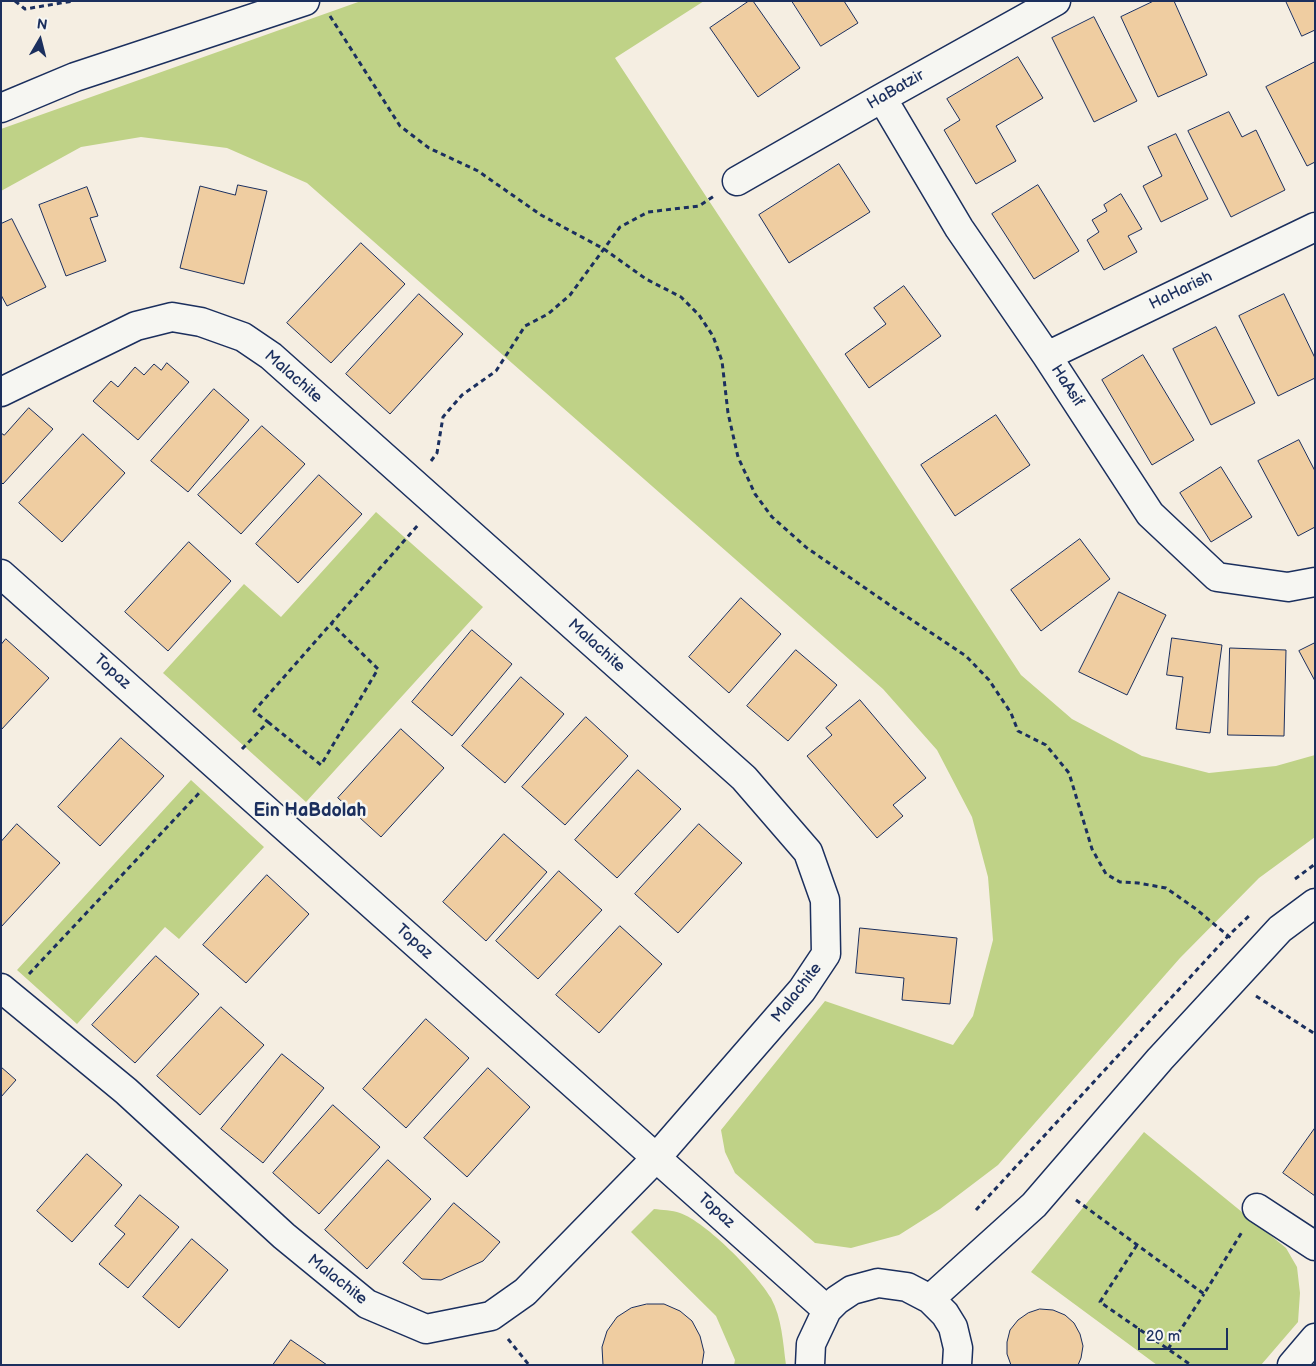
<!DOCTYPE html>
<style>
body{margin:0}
#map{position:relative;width:1316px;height:1366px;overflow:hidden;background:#f5eee2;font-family:"Balsamiq Sans",sans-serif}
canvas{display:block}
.frame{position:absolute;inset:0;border:2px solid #1b2f5e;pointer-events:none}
.north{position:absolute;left:15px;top:15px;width:50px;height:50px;-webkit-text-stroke:4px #f6f6f2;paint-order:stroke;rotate:8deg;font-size:14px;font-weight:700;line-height:20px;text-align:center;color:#1b2f5e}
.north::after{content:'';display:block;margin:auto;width:18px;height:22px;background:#1b2f5e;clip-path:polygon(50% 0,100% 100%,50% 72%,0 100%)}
.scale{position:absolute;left:1138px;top:1328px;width:90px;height:22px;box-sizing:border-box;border:2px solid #1b2f5e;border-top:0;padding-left:6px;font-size:15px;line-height:18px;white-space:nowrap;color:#1b2f5e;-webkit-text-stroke:4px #f6f6f2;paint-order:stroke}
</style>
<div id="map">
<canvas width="1316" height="1366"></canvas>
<div class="frame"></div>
<div class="north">N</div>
<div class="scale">20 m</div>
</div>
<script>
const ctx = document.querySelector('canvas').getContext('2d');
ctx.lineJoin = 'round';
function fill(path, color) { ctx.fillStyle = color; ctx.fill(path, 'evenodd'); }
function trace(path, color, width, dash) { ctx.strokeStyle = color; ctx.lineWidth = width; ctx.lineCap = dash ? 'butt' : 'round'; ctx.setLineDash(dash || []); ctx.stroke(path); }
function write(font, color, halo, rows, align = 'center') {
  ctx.font = font + ' "Balsamiq Sans",sans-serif'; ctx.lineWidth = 5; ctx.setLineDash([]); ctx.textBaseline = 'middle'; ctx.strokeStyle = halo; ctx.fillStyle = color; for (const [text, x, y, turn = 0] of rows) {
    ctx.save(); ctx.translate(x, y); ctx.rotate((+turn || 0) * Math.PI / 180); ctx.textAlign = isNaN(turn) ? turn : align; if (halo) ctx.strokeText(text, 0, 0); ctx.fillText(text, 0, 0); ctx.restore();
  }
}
const green = new Path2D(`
 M361,1H704L615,58L1021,675L1072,719L1142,756L1209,773L1276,766L1315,755V837L1259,878L1180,958L998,1165L940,1209L899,1235L851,1248L815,1243L735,1173L725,1152L721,1130L825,1001L953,1045L973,1016L993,940L988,877L972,817L937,750L883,689L307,183L227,148L141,137L81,147L1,191V129Z
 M376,512L483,607L306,802L163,673L244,584L281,617Z
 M191,780L264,847L179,939L165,927L77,1024L17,970Z
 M1144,1132L1286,1248L1297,1267L1300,1293L1298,1322L1261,1365H1157L1031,1272Z
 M654,1209C662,1210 672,1210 680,1213C706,1222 757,1274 771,1298C782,1318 783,1343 786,1365H734L735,1360L716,1316L631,1232Z`);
const building = new Path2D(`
 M749,1H753L800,68L758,97L710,28Z
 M792,1H844L858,23L821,46Z
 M1154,1H1174L1207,75L1158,97L1121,17Z
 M1286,1H1315V30L1302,36Z
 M1094,17L1137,101L1094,122L1052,38Z
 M1018,57L1043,98L996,126L1016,161L976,184L944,130L960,120L947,99Z
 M1315,62V162L1307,166L1266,87Z
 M1229,112L1242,137L1256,130L1285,190L1231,217L1188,131Z
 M1176,134L1208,199L1161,222L1143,186L1162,176L1148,147Z
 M839,164L870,212L789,263L759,215Z
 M238,185L267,191L244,284L180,268L200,186L235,195Z
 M1038,185L1079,251L1034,279L992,214Z
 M87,187L98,216L90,218L106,261L66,276L39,205Z
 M1121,194L1142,229L1128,236L1137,252L1104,270L1087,240L1099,232L1092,220L1107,211L1104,205Z
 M12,219L46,287L7,306L1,295V224Z
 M361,243L405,284L331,363L287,323Z
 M904,286L941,336L869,388L845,354L886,324L874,308Z
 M419,294L463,334L390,414L346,374Z
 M1284,294L1315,358V378L1278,396L1239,316Z
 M1216,327L1255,403L1211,425L1173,349Z
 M1143,355L1194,440L1152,465L1102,380Z
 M167,363L189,382L138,440L93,401L111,381L118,387L135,367L144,375L154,364L161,370Z
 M214,389L249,420L188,492L151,461Z
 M29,408L53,429L3,484L1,482V433L4,435Z
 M996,415L1030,465L955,516L921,465Z
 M262,426L305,464L241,534L198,495Z
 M83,434L125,473L62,542L19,503Z
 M1299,440L1315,471V527L1298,536L1258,461Z
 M1221,467L1252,517L1211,542L1180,493Z
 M319,475L362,514L298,583L256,544Z
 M1080,539L1110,579L1041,631L1011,590Z
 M189,542L231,581L168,651L125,612Z
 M1119,592L1166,615L1127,695L1079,672Z
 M741,598L781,634L729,693L689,657Z
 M472,630L512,664L452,736L412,702Z
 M1172,638L1222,645L1210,733L1176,729L1183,677L1167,675Z
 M6,639L49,678L1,730V645Z
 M1315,643V681L1299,651Z
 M1230,648L1286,650L1284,736L1228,735Z
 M796,650L837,685L788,741L747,706Z
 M521,677L564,714L505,783L462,746Z
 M860,700L926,778L893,805L903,816L877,838L807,756L832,735L826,728Z
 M586,717L628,756L565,825L522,787Z
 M401,729L444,768L381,837L338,798Z
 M121,738L164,776L100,846L58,807Z
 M638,770L681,809L617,878L575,840Z
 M17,824L60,863L1,927V842Z
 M699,824L742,863L678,933L635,894Z
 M504,834L547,872L486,941L443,902Z
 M559,871L602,910L538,979L496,941Z
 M267,875L309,914L246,983L203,945Z
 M620,926L662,964L599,1033L556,995Z
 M860,928L957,938L950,1004L902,1000L904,978L856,973Z
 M156,956L199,994L135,1063L92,1025Z
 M221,1007L264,1045L200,1115L157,1076Z
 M426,1019L469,1058L406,1128L363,1089Z
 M282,1054L324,1088L263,1163L221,1129Z
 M1,1067L16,1080L1,1097Z
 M488,1068L530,1107L467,1177L424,1138Z
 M333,1105L380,1147L319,1214L273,1173Z
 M1315,1128V1196L1283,1173Z
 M87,1154L122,1185L72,1242L37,1211Z
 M388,1160L431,1199L367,1269L325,1230Z
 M140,1195L179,1227L128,1288L99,1264L125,1234L115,1226Z
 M454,1203L500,1242L483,1261L441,1280L422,1279L403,1263Z
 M192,1239L228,1270L179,1328L143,1297Z
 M647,1304H664L680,1311L692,1321L700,1336L704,1352L702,1365H603L602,1347L607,1331L617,1317L631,1308Z
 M1040,1309L1053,1310L1065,1315L1074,1323L1080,1334L1083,1346L1081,1358L1078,1365H1011L1007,1354V1342L1010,1330L1018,1320L1028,1313Z
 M291,1340L327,1365H273Z`);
const path = new Path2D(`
 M15,1L25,9L73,1
 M330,16L400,126L429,148L478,171L541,215L604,249L646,279L681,297L699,315L713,336L722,361L728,413L738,457L755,494L772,517L807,548L897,610L966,656L989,680L1011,713L1018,731L1046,745L1069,773L1092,849L1106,874L1120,882L1138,883L1166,888L1196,909L1232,939
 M431,461L437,453L443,417L462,395L496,371L525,326L548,314L570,295L620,227L648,212L699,206L714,196
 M268,722L321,765L378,669L331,623
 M242,749L268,722L254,711L418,525
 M1295,879L1315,864
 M29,974L201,791
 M1256,996L1315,1034
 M1076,1200L1204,1294L1242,1232
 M976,1210L1228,936L1251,914
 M1137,1245L1100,1302L1191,1365
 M508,1339L529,1365
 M1168,1349L1204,1294`);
const minor = new Path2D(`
 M882,98L959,228L1047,356L1150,514L1217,577L1288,587L1315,582
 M1,108L75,77L305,1
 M737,181L882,98L1056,1
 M1047,356L1315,227
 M1,392L136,326L172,317L201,322L243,337L271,356L744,778L808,852L825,900L826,954L802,990L656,1158L525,1292L491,1316L426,1329L367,1304L284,1236L126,1091L1,988
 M1,574L827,1310
 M1257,1208L1315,1246
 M930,1299L1034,1205L1160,1059L1233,980L1280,929L1315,903
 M810,1365L811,1344L827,1310L837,1300L852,1290L878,1283L907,1287L930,1299L945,1314L953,1327L958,1348L957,1365
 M1292,1365L1315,1338`);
const streetNames = [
 ["HaBatzir",896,90,-30],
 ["HaHarish",1181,291,-26],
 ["Malachite",293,377,41],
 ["HaAsif",1067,386,57],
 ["Malachite",596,646,42],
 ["Topaz",112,672,42],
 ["Topaz",414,942,42],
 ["Malachite",797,993,-52],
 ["Topaz",716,1211,42],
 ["Malachite",337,1280,38]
];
const neighbourhoodNames = [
 ["Ein HaBdolah",310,811]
];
fill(green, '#bfd287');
fill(building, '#efcda1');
trace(building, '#1b2f5e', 1);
trace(minor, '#1b2f5e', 31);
trace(path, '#1b2f5e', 3, [5, 4]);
trace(minor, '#f6f6f2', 28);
write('16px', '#1b2f5e', '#f6f6f2', streetNames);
write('bold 18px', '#1b2f5e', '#f6f6f2', neighbourhoodNames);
</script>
